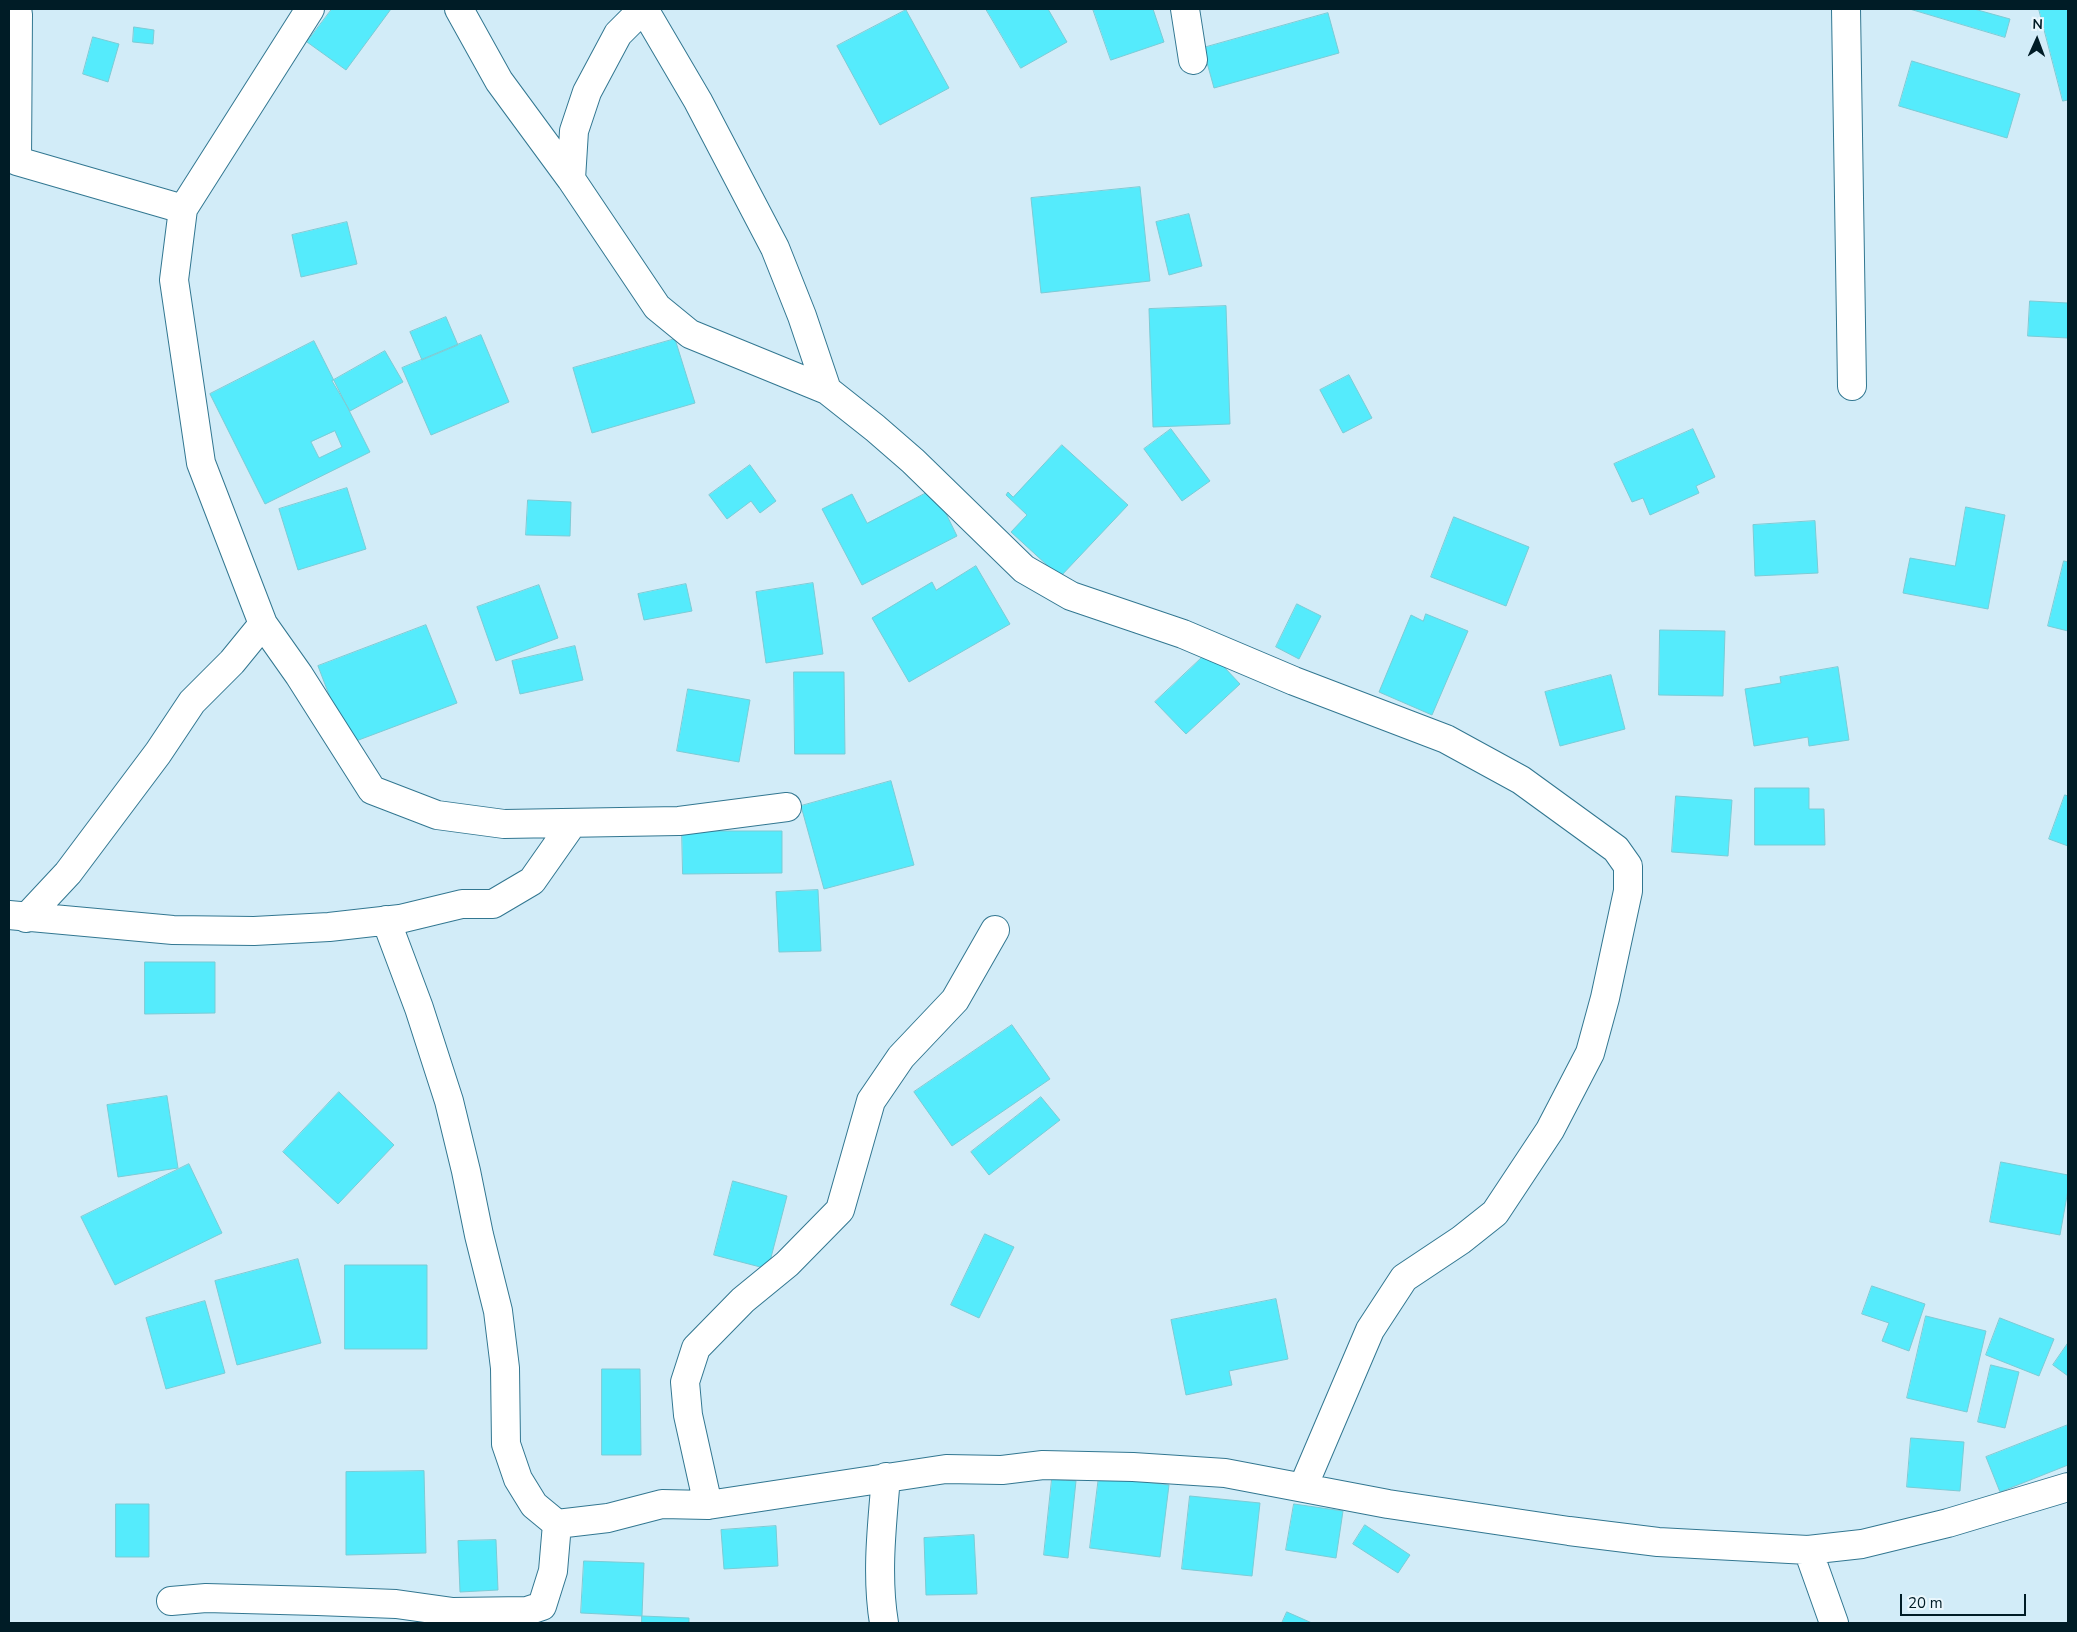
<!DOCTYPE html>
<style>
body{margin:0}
#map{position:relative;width:2077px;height:1632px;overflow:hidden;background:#d2ecf8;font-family:"Nunito Sans",sans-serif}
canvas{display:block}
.frame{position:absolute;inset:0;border:10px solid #001c26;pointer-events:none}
.north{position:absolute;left:2012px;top:15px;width:50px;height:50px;-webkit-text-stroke:4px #eaf7fd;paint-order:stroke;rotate:2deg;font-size:14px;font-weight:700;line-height:20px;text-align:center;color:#001c26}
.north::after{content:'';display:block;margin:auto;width:18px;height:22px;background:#001c26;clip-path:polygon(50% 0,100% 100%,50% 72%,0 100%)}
.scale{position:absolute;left:1900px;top:1594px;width:126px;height:22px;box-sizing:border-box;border:2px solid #001c26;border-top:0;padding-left:6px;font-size:15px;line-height:18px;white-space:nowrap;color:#001c26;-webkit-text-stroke:4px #eaf7fd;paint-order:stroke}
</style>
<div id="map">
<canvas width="2077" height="1632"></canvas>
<div class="frame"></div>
<div class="north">N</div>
<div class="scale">20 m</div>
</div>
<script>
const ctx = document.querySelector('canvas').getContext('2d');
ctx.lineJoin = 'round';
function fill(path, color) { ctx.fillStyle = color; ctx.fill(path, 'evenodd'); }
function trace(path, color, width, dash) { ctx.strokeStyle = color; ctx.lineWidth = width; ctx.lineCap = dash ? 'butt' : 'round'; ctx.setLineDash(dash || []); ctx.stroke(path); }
const building = new Path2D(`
 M332,9H391L346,70L307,42Z
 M986,9H1048L1067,42L1021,68Z
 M1093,9H1153L1164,42L1111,60Z
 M1910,9H1974L2010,19L2005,37Z
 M2039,9H2068V100L2063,101Z
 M906,10L949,88L880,125L837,46Z
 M1328,13L1339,53L1214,88L1203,48Z
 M134,27L154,30L153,44L133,42Z
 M93,37L119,44L108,82L83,74Z
 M1912,61L2020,94L2007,138L1899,106Z
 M1140,187L1150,281L1041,293L1031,198Z
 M1189,214L1202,266L1169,275L1156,222Z
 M347,222L357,264L301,277L292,235Z
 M2030,301L2068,303V338L2028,336Z
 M1226,306L1230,424L1153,427L1149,309Z
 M446,317L458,345L422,360L410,332Z
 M481,335L509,402L431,435L402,368Z
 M675,339L695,403L592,433L573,368Z
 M314,341L370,452L265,504L210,394Z
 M385,351L403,382L350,411L332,381Z
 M1349,375L1372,418L1343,433L1320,390Z
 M1171,429L1210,481L1182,501L1144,449Z
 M1693,429L1715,477L1696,486L1699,493L1650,515L1643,498L1632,502L1614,464Z
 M335,431L342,447L319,458L311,442Z
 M1062,445L1128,505L1060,577L1011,532L1027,515L1006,495L1008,492L1013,497Z
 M750,465L776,501L760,513L751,501L727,519L709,495Z
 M347,488L366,549L298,570L279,509Z
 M934,489L957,536L862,585L822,509L852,494L867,523Z
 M528,500L571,502L570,536L526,535Z
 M1966,507L2005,515L1988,609L1903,593L1910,558L1955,566Z
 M1454,517L1529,547L1506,606L1431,577Z
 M1815,521L1818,573L1755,576L1753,525Z
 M2064,561L2068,562V631L2048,626Z
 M976,566L1010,624L909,682L872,618L932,582L936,590Z
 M813,583L823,654L766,663L756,592Z
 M686,584L692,611L644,620L638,594Z
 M539,585L558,638L496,661L477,607Z
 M1297,604L1321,616L1299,659L1276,647Z
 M1426,614L1468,631L1432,715L1379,692L1411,615L1423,621Z
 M426,625L457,703L348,744L318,666Z
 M1660,630L1725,631L1723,696L1659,695Z
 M575,646L583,680L520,694L512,661Z
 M1209,651L1240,684L1186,734L1155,702Z
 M1838,667L1849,740L1809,746L1808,737L1754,746L1745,689L1781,683L1780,677Z
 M794,672H844L845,754H795Z
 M1611,675L1625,729L1560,746L1545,692Z
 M688,689L750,700L739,762L677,751Z
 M891,781L914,865L824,889L801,806Z
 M1755,788H1809V809H1824L1825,845H1755Z
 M2065,795L2068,796V846L2049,839Z
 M1676,796L1732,800L1728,856L1672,852Z
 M682,831H782V873L683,874Z
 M818,890L821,951L779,952L776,892Z
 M145,962H215V1013L145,1014Z
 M1012,1025L1050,1079L952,1146L914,1092Z
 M339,1092L394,1145L338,1204L283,1152Z
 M167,1096L178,1168L118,1177L107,1105Z
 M1041,1097L1060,1120L989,1175L971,1152Z
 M2001,1162L2068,1175V1190L2060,1235L1990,1222Z
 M189,1164L222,1233L115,1285L81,1217Z
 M733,1181L787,1196L768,1269L714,1255Z
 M985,1234L1014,1247L979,1318L951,1305Z
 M298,1259L321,1343L237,1365L215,1281Z
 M345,1265H427V1349H345Z
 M1872,1286L1925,1304L1909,1351L1882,1341L1889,1323L1862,1314Z
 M1276,1299L1288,1359L1229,1371L1232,1385L1186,1395L1171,1320Z
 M205,1301L225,1373L166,1389L146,1318Z
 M1926,1316L1986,1331L1967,1412L1907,1398Z
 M2000,1318L2054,1339L2039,1376L1986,1355Z
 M2068,1343V1376L2053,1365Z
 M1991,1365L2019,1372L2005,1428L1978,1422Z
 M602,1369H640L641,1455H602Z
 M2068,1425V1465L2000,1492L1986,1457Z
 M1911,1438L1964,1442L1960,1491L1907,1487Z
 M424,1471L426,1553L346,1555V1472Z
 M1099,1476L1169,1485L1160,1557L1090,1548Z
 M1052,1479L1076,1481L1068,1558L1044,1555Z
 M1190,1496L1260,1503L1252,1576L1182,1569Z
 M116,1504H149V1557H116Z
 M1294,1504L1343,1511L1336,1558L1286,1550Z
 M1365,1525L1410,1555L1398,1573L1353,1544Z
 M776,1526L778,1566L724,1569L721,1530Z
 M974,1535L977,1594L926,1595L924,1538Z
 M496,1540L498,1590L460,1592L458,1541Z
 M584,1561L644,1563L642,1616L581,1613Z
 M1287,1612L1312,1623H1282Z
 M642,1616L689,1618V1623H642Z`);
const street = new Path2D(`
 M15,9L18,14L17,161
 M459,9L499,81L571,179L657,307L690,334L827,390L875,428L913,461L1024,569L1071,596L1183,634L1294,681L1446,739L1521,780L1616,849L1628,866V891L1605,998L1590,1053L1550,1130L1495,1213L1461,1240L1404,1278L1370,1330L1303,1487
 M644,9L698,101L775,248L802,316L827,390
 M1185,9L1193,60
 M1846,9L1852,386
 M9,157L17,161L183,209L310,9
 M571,179L574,131L587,92L618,34L643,9
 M183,209L174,280L201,463L263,624L299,675L372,790L437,815L504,824L679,821L787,807
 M9,915L173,930L254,931L329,927L400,919L462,904H493L532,881L572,824
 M26,918L68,873L158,753L192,702L232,662L263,624
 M386,920L419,1008L449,1101L466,1171L479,1235L498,1311L505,1368L506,1444L518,1479L534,1505L557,1524L608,1518L662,1504L708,1505L946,1469L1002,1470L1043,1465L1133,1467L1225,1473L1388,1504L1569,1531L1658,1542L1808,1550L1862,1544L1948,1523L2068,1487
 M708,1505L688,1415L685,1382L696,1348L743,1300L787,1264L840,1210L871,1101L901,1057L955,1000L995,930
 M1808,1550L1834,1623
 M171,1601L206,1598L317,1601L396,1604L453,1612L527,1611L542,1606L553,1571L557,1524
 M884,1623C876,1575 882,1525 886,1477`);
fill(building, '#55ebfc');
trace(building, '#7bcbd5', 1);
trace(street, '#327791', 30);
trace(street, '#fff', 28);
</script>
